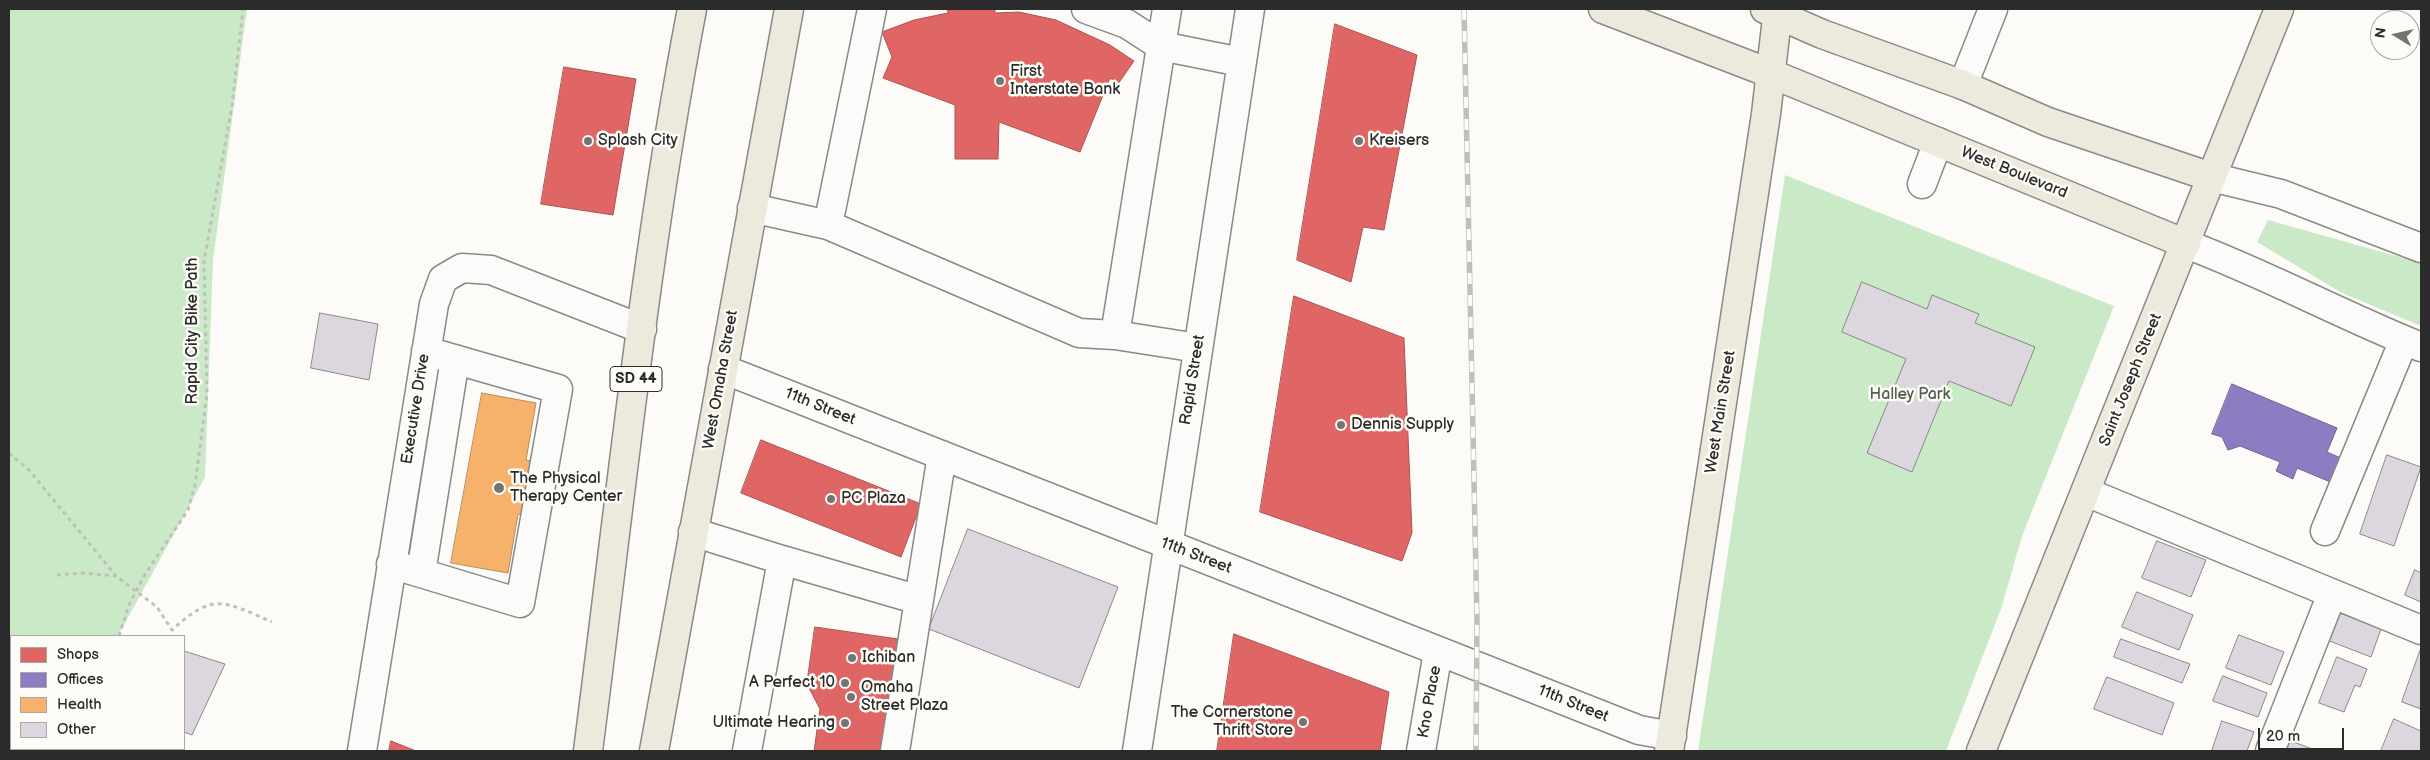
<!DOCTYPE html>
<style>
body{margin:0}
#map{position:relative;width:2430px;height:760px;overflow:hidden;background:#fcfbf8;font-family:"Balsamiq Sans",sans-serif}
canvas{display:block}
.frame{position:absolute;inset:0;border:10px solid #2b2b2b;pointer-events:none}
.legend{position:absolute;left:10px;top:635px;width:175px;height:115px;box-sizing:border-box;background:#fdfcf7;border:1px solid #a9a8a5;margin:0;padding:6px 9px;list-style:none;font-size:15px;color:#2b2b2b}
.legend li{display:flex;align-items:center;gap:10px;height:25px}
.legend b{width:25px;border:1px solid #a9a8a5}
.north{position:absolute;left:2370px;top:10px;width:50px;height:50px;box-sizing:border-box;background:#fdfcf7;border:1px solid #a9a8a5;border-radius:50%;rotate:279deg;font-size:14px;font-weight:700;line-height:20px;text-align:center;color:#2b2b2b}
.north::after{content:'';display:block;margin:auto;width:18px;height:22px;background:#747473;clip-path:polygon(50% 0,100% 100%,50% 72%,0 100%)}
.scale{position:absolute;left:2258px;top:728px;width:86px;height:22px;box-sizing:border-box;border:2px solid #2b2b2b;border-top:0;padding-left:6px;font-size:15px;line-height:18px;white-space:nowrap;color:#2b2b2b;-webkit-text-stroke:4px #fdfcf7;paint-order:stroke}
</style>
<div id="map">
<canvas width="2430" height="760"></canvas>
<div class="frame"></div>
<ul class="legend">
<li><b style="height:14px;background:#e06666"></b>Shops</li>
<li><b style="height:14px;background:#8e7cc3"></b>Offices</li>
<li><b style="height:14px;background:#f6b26b"></b>Health</li>
<li><b style="height:14px;background:#dcd7de"></b>Other</li>
</ul>
<div class="north">N</div>
<div class="scale">20 m</div>
</div>
<script>
const ctx = document.querySelector('canvas').getContext('2d');
ctx.lineJoin = 'round';
function fill(path, color) { ctx.fillStyle = color; ctx.fill(path, 'evenodd'); }
function trace(path, color, width, dash) { ctx.strokeStyle = color; ctx.lineWidth = width; ctx.lineCap = dash ? 'butt' : 'round'; ctx.setLineDash(dash || []); ctx.stroke(path); }
function write(font, color, halo, rows, align = 'center') {
  ctx.font = font + ' "Balsamiq Sans",sans-serif'; ctx.lineWidth = 5; ctx.setLineDash([]); ctx.textBaseline = 'middle'; ctx.strokeStyle = halo; ctx.fillStyle = color; for (const [text, x, y, turn = 0] of rows) {
    ctx.save(); ctx.translate(x, y); ctx.rotate((+turn || 0) * Math.PI / 180); ctx.textAlign = isNaN(turn) ? turn : align; if (halo) ctx.strokeText(text, 0, 0); ctx.fillText(text, 0, 0); ctx.restore();
  }
}
const green = new Path2D(`
 M9,9H247L213,260L205,477L118,636H11V713L9,712Z
 M1785,175L2114,306L2022,536L2001,609L1946,751H1698Z
 M2268,220L2421,263V326L2342,293L2257,242Z`);
const shops = new Path2D(`
 M947,9H995V13L1019,12L1056,20L1110,45L1134,61L1118,84L1110,78L1080,152L999,122L998,159H955V105L883,78L892,57L882,32L914,20L948,13Z
 M1335,24L1417,55L1384,230L1363,227L1351,282L1297,260Z
 M564,67L636,79L613,215L541,204Z
 M1294,296L1404,338L1412,533L1402,561L1260,512Z
 M761,440L921,504L901,557L741,493Z
 M815,627L898,639L881,751H814L820,709L807,684Z
 M1234,634L1389,692L1380,751H1217Z
 M391,741L416,751H389Z`);
const offices = new Path2D(`
 M2232,384L2337,428L2327,452L2350,462L2340,486L2297,468L2293,479L2276,471L2280,462L2240,446L2228,450L2222,437L2212,434Z`);
const health = new Path2D(`
 M482,393L536,403L526,460L538,462L529,516L518,514L508,573L451,563Z`);
const building = new Path2D(`
 M1862,282L1927,309L1932,295L1979,314L1975,323L2035,347L2011,406L1949,381L1912,472L1867,453L1906,359L1842,332Z
 M320,313L378,324L369,380L311,368Z
 M2387,455L2421,467L2394,546L2360,534Z
 M968,529L1118,587L1079,688L929,629Z
 M2157,541L2206,560L2191,597L2142,578Z
 M2415,570L2421,573V602L2405,595Z
 M2137,592L2193,615L2179,650L2122,627Z
 M2337,612L2381,629L2371,657L2327,640Z
 M2239,635L2284,652L2271,685L2226,668Z
 M2121,639L2190,664L2182,683L2114,657Z
 M184,651L225,664L192,735L184,732Z
 M2420,651L2421,652V709L2402,702Z
 M2337,657L2367,669L2360,687L2355,685L2344,712L2319,703Z
 M2223,676L2267,693L2258,717L2213,701Z
 M2107,677L2174,703L2162,735L2094,709Z
 M2394,719L2421,731V751H2381Z
 M2222,721L2254,732L2247,751H2212Z
 M2288,740L2318,751H2283Z`);
const path = new Path2D(`
 M9,453L29,470L116,576L157,607L172,630C213,592 224,601 272,622
 M57,575L82,573L116,576
 M119,636L129,605L144,576L188,510L195,485L207,394L204,261L232,106L243,9
 M70,751L71,749`);
const minor = new Path2D(`
 M1086,9L1127,24L1161,46L1241,62
 M1963,85L1993,9
 M2211,177L2281,194L2421,248
 M1922,184L1938,142
 M752,208L828,225L1079,333L1115,335L1167,9
 M828,225L872,9
 M2186,244C2266,274 2341,315 2421,347
 M1115,335L1198,348
 M723,369L1639,730L1672,736
 M2086,492L2421,630
 M2325,531L2404,340
 M693,532L782,560L747,751
 M782,560L919,600
 M391,564L520,603L558,389L426,351
 M421,573L455,359
 M362,751L434,304L443,279L462,268L491,270L642,329
 M895,751L942,455
 M1137,751L1250,9
 M1421,751L1438,652
 M2270,751L2332,594`);
const major = new Path2D(`
 M1603,9L1772,74L2186,244
 M1765,9L1822,34L1963,85L2048,122L2211,177
 M13,749L20,751
 M588,751C620,504 645,254 692,9
 M654,751L789,9
 M1669,751L1766,114L1778,9
 M1981,751L2279,9`);
const rail = new Path2D(`
 M1464,9L1477,621L1476,751`);
const markers = [
 [1000,81,5,"#747473"],
 [588,141,5,"#747473"],
 [1359,141,5,"#747473"],
 [1341,425,5,"#747473"],
 [499,488,6,"#747473"],
 [831,499,5,"#747473"],
 [852,658,5,"#747473"],
 [845,683,5,"#747473"],
 [851,697,5,"#747473"],
 [1303,722,5,"#747473"],
 [845,723,5,"#747473"]
];
const shields = [
 [636,379,52]
];
const shieldNames = [
 ["SD 44",636,379]
];
const poiNames = [
 ["First",1010,72],
 ["Interstate Bank",1010,90],
 ["Splash City",598,141],
 ["Kreisers",1369,141],
 ["Dennis Supply",1351,425],
 ["The Physical",510,479],
 ["Therapy Center",510,497],
 ["PC Plaza",841,499],
 ["Ichiban",862,658],
 ["A Perfect 10",835,683,"right"],
 ["Omaha",861,688],
 ["Street Plaza",861,706],
 ["The Cornerstone",1293,713,"right"],
 ["Thrift Store",1293,731,"right"],
 ["Ultimate Hearing",835,723,"right"]
];
const streetNames = [
 ["West Boulevard",2014,173,22],
 ["Rapid City Bike Path",193,331,-90],
 ["West Omaha Street",721,380,-80],
 ["Rapid Street",1193,380,-81],
 ["Saint Joseph Street",2131,380,-68],
 ["11th Street",820,407,22],
 ["Executive Drive",416,409,-81],
 ["West Main Street",1721,412,-81],
 ["11th Street",1196,556,21],
 ["Kno Place",1430,702,-80],
 ["11th Street",1573,704,22]
];
const parkNames = [
 ["Halley Park",1910,395]
];
fill(green, '#cae9c6');
fill(shops, '#e06666');
trace(shops, '#aa5454', 1);
fill(offices, '#8e7cc3');
trace(offices, '#706495', 1);
fill(health, '#f6b26b');
trace(health, '#b98a58', 1);
fill(building, '#dcd7de');
trace(building, '#898987', 1);
trace(minor, '#898987', 31);
trace(major, '#898987', 31);
trace(path, '#c0bfbc', 3, [4, 4]);
trace(minor, '#fbfbf9', 28);
trace(major, '#edeadd', 28);
trace(rail, '#c0bfbc', 5.5);
trace(rail, '#fdfcf7', 4, [11]);
for (const [x, y, r, color] of markers) { const dot = new Path2D(); dot.arc(x, y, r, 0, 2 * Math.PI); ctx.fillStyle = color; ctx.fill(dot); trace(dot, '#fdfcf7', 2); }
for (const [x, y, w] of shields) { const box = new Path2D(); box.roundRect(x - w / 2, y - 12.5, w, 25, 4); ctx.fillStyle = '#fdfcf7'; ctx.fill(box); trace(box, '#2b2b2b', 1); }
write('bold 15px', '#2b2b2b', null, shieldNames);
write('16px', '#2b2b2b', '#fdfcf7', poiNames, 'left');
write('16px', '#2b2b2b', '#fdfcf7', streetNames);
write('16px', '#4f604e', '#fdfcf7', parkNames);
</script>
